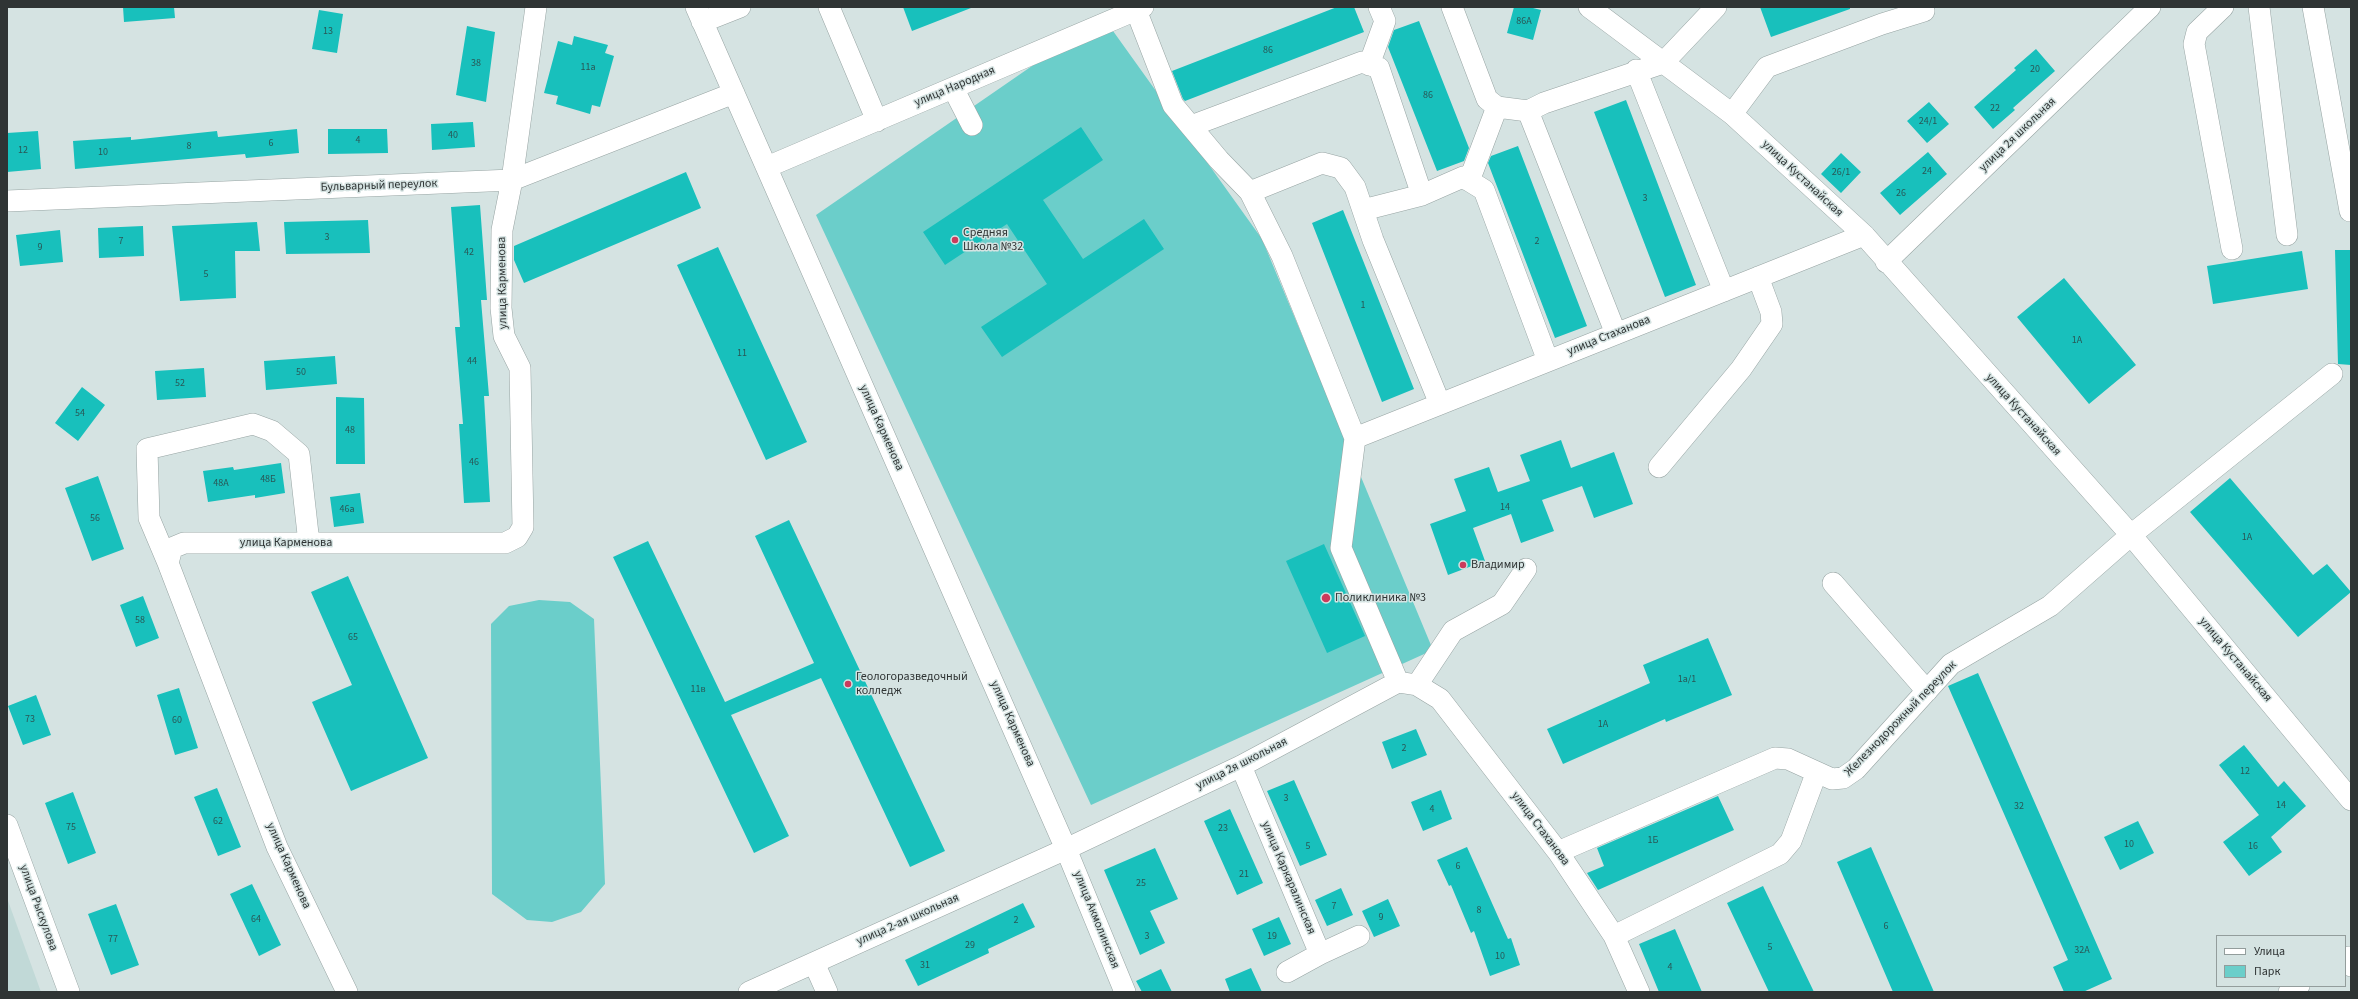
<!DOCTYPE html>
<meta charset="utf-8">
<style>
body{margin:0}
#map{position:relative;width:2358px;height:999px;overflow:hidden;background:#d5e3e2;font-family:"Source Sans 3",sans-serif}
canvas{display:block}
.frame{position:absolute;inset:0;border:8px solid #2f3434;pointer-events:none}
.legend{position:absolute;left:2216px;top:935px;width:130px;height:52px;box-sizing:border-box;background:#d5e3e2;border:1px solid #939d9c;margin:0;padding:5px 7px;list-style:none;font-size:12px;color:#2f3434}
.legend li{display:flex;align-items:center;gap:8px;height:20px}
.legend b{width:20px;border:1px solid #939d9c}
</style>
<div id="map">
<canvas width="2358" height="999"></canvas>
<div class="frame"></div>
<ul class="legend">
<li><b style="height:5px;background:#fff"></b>Улица</li>
<li><b style="height:11px;background:#6bceca"></b>Парк</li>
</ul>
</div>
<script>
const ctx = document.querySelector('canvas').getContext('2d');
ctx.lineJoin = 'round';
function fill(path, color) { ctx.fillStyle = color; ctx.fill(path, 'evenodd'); }
function trace(path, color, width, dash) { ctx.strokeStyle = color; ctx.lineWidth = width; ctx.lineCap = dash ? 'butt' : 'round'; ctx.setLineDash(dash || []); ctx.stroke(path); }
function write(font, color, halo, rows, align = 'center') {
  ctx.font = font + ' "Source Sans 3",sans-serif'; ctx.lineWidth = 3; ctx.setLineDash([]); ctx.textBaseline = 'middle'; ctx.strokeStyle = halo; ctx.fillStyle = color; for (const [text, x, y, turn = 0] of rows) {
    ctx.save(); ctx.translate(x, y); ctx.rotate((+turn || 0) * Math.PI / 180); ctx.textAlign = isNaN(turn) ? turn : align; if (halo) ctx.strokeText(text, 0, 0); ctx.fillText(text, 0, 0); ctx.restore();
  }
}
const built = new Path2D(`
 M7,898L41,992H7Z`);
const green = new Path2D(`
 M1103,17L1262,239L1433,650L1091,805L816,215Z
 M539,600L570,602L594,619L605,884L581,912L552,922L527,920L492,894L491,624L509,606Z`);
const building = new Path2D(`
 M123,7H174L175,18L124,22Z
 M903,7H971V8L912,31Z
 M1337,7H1354L1364,32L1185,101L1183,99L1172,71Z
 M1514,7H1529L1541,10L1533,40L1507,33Z
 M1760,7H1850V9L1771,37Z
 M319,10L343,14L337,53L312,49Z
 M1419,21L1469,148L1464,161L1437,171L1388,47L1394,30Z
 M467,26L495,32L486,102L456,95Z
 M574,36L608,45L605,53L614,56L600,107L592,105L590,114L556,104L558,96L544,93L558,41L572,45Z
 M2036,49L2055,71L2013,108L2015,110L1993,129L1974,107L2016,70L2014,68Z
 M1626,100L1696,285L1665,297L1594,112Z
 M1929,102L1949,124L1927,143L1907,121Z
 M473,122L475,147L432,150L431,124Z
 M1081,127L1103,160L1043,200L1083,259L1144,219L1164,249L1002,357L981,327L1047,284L1007,224L945,265L923,232Z
 M297,129L299,153L246,158L245,154L75,169L73,141L131,137V140L217,131L218,137Z
 M328,129H387L388,153L328,154Z
 M38,131L41,169L7,172V133Z
 M1518,146L1587,326L1555,338L1488,163L1491,156Z
 M1928,152L1947,174L1900,215L1880,193Z
 M1841,153L1861,172L1841,193L1821,174Z
 M686,172L701,208L524,283L514,260V246Z
 M480,205L487,300H481L489,396H484L490,502L464,503L459,424H463L455,327H460L451,207Z
 M1343,210L1414,389L1382,402L1312,223Z
 M368,220L370,253L286,254L284,222Z
 M257,222L260,251H235L236,298L180,301L172,226Z
 M143,226L144,256L99,258L98,228Z
 M60,230L63,262L20,266L16,235Z
 M718,247L807,442L766,460L677,265Z
 M2335,250H2351V365L2338,364Z
 M2302,251L2308,289L2213,304L2207,266Z
 M2064,278L2136,365L2089,404L2017,317Z
 M335,356L337,384L266,390L264,361Z
 M204,368L206,397L157,400L155,371Z
 M82,387L105,405L78,441L55,423Z
 M336,397L364,398L365,464H336Z
 M1561,440L1571,468L1614,452L1633,504L1594,518L1582,486L1542,500L1554,531L1521,543L1511,514L1473,528L1485,561L1448,575L1430,524L1466,511L1454,479L1489,467L1498,492L1530,481L1520,455Z
 M281,463L285,493L255,498V495L208,502L203,471L233,467L234,470Z
 M98,476L124,549L92,561L65,488Z
 M2230,478L2313,575L2327,564L2351,592L2298,637L2190,512Z
 M360,493L364,523L334,527L330,497Z
 M789,520L945,851L910,867L821,678L731,715L789,836L754,853L613,557L648,541L725,702L814,663L755,536Z
 M1324,544L1365,636L1327,653L1286,561Z
 M348,576L428,758L351,791L312,702L352,685L311,592Z
 M143,596L159,638L136,647L120,605Z
 M1708,638L1732,695L1666,722L1665,719L1563,764L1547,729L1650,683L1643,665Z
 M1978,673L2112,979L2083,992H2064L2053,967L2068,960L1948,686Z
 M179,688L198,748L175,755L157,695Z
 M36,695L51,735L23,745L8,706Z
 M1416,729L1427,755L1392,769L1382,742Z
 M2244,745L2278,787L2284,781L2306,806L2271,837L2282,852L2249,876L2223,842L2259,815L2219,765Z
 M1294,780L1327,855L1300,866L1267,791Z
 M217,788L241,847L218,856L194,797Z
 M1441,790L1452,819L1423,831L1411,802Z
 M73,792L96,853L68,864L45,803Z
 M1718,796L1734,830L1598,890L1587,873L1604,866L1597,848Z
 M1230,809L1263,883L1237,895L1204,821Z
 M2138,821L2154,853L2120,870L2104,837Z
 M1467,847L1508,939L1511,938L1520,965L1490,976L1474,931L1471,933L1451,885L1449,886L1437,860Z
 M1871,847L1934,992H1893L1837,862Z
 M1155,848L1178,899L1150,911L1165,943L1140,955L1104,870Z
 M252,884L281,945L259,956L230,894Z
 M1763,886L1814,992H1769L1727,903Z
 M1341,888L1353,915L1327,926L1315,900Z
 M1388,899L1400,926L1374,937L1362,911Z
 M1023,903L1035,927L988,949L989,953L918,986L905,960Z
 M116,904L139,965L111,975L88,914Z
 M1279,917L1291,944L1264,956L1252,929Z
 M1675,929L1702,992H1659L1639,944Z
 M1251,968L1262,992H1230L1225,979Z
 M1161,969L1172,992H1142L1136,981Z`);
const minor = new Path2D(`
 M696,7L1066,849L1125,992
 M829,7L877,121
 M1452,7L1487,99L1497,107L1528,111L1544,103L1663,63L1716,7
 M1589,7L1732,114L1864,235L2131,535L2351,800
 M2223,7L2197,32L2194,44L2232,249
 M2259,7L2287,235
 M2313,7L2350,211
 M1136,10L1173,105L1219,160L1250,192L1282,256L1355,438L1341,548L1398,682
 M702,22L740,7
 M1369,65L1385,21L1379,7
 M1636,70L1724,291
 M953,88L972,125
 M1528,111L1616,334
 M1732,114L1767,67L1882,24L1924,11
 M1191,126L1362,62L1379,68L1422,195L1463,177L1484,190L1548,361
 M767,167L1143,7
 M1469,181L1497,107
 M1250,192L1322,163L1341,168L1355,187L1373,240L1440,404
 M7,201L512,180L734,93
 M1363,210L1422,195
 M1886,262L2150,7
 M1355,438L1864,235
 M1659,467L1741,369L1772,324L1771,312L1758,277
 M168,563L149,518L147,449L253,424L272,431L299,454L309,543
 M1833,583L1927,691
 M1417,685L1453,631L1502,604L1526,569
 M1241,766L1320,954L1287,972
 M7,825L69,992
 M1558,852L1775,758L1788,759L1832,779L1843,778L1856,769L1951,664L2050,606L2131,535L2332,374
 M1614,936L1780,854L1791,841L1816,774
 M1320,954L1359,936
 M2349,957L2351,966
 M814,963L827,992
 M347,992L277,847L168,563L172,548L184,543H505L517,537L523,527L520,368L504,336L501,308L502,230L512,180L536,7
 M749,992L1066,849L1241,766L1398,682L1417,685L1440,699L1558,852L1614,936L1639,992
 M2289,992L2299,986`);
const markers = [
 [955,240,4,"#cb3b5c"],
 [1463,565,4,"#cb3b5c"],
 [1326,598,5,"#cb3b5c"],
 [848,684,4,"#cb3b5c"]
];
const numberNames = [
 ["86А",1524,22],
 ["13",328,32],
 ["86",1268,51],
 ["38",476,64],
 ["11а",588,68],
 ["20",2035,70],
 ["86",1428,96],
 ["22",1995,109],
 ["24/1",1928,122],
 ["40",453,136],
 ["4",358,141],
 ["6",271,144],
 ["8",189,147],
 ["12",23,151],
 ["10",103,153],
 ["24",1927,172],
 ["26/1",1841,173],
 ["26",1901,194],
 ["3",1645,199],
 ["3",327,238],
 ["7",121,242],
 ["2",1537,242],
 ["9",40,248],
 ["42",469,253],
 ["5",206,275],
 ["1",1363,306],
 ["1А",2077,341],
 ["11",742,354],
 ["44",472,362],
 ["50",301,373],
 ["52",180,384],
 ["54",80,414],
 ["48",350,431],
 ["46",474,463],
 ["48Б",268,480],
 ["48А",221,484],
 ["14",1505,508],
 ["46а",347,510],
 ["56",95,519],
 ["1А",2247,538],
 ["58",140,621],
 ["65",353,638],
 ["1а/1",1687,680],
 ["11в",698,690],
 ["73",30,720],
 ["60",177,721],
 ["1А",1603,725],
 ["2",1404,749],
 ["12",2245,772],
 ["3",1286,799],
 ["14",2281,806],
 ["32",2019,807],
 ["4",1432,810],
 ["62",218,822],
 ["75",71,828],
 ["23",1223,829],
 ["1Б",1653,841],
 ["10",2129,845],
 ["5",1308,847],
 ["16",2253,847],
 ["6",1458,867],
 ["21",1244,875],
 ["25",1141,884],
 ["7",1334,907],
 ["8",1479,911],
 ["9",1381,918],
 ["64",256,920],
 ["2",1016,921],
 ["6",1886,927],
 ["3",1147,937],
 ["19",1272,937],
 ["77",113,940],
 ["29",970,946],
 ["5",1770,948],
 ["32А",2082,951],
 ["10",1500,957],
 ["31",925,966],
 ["4",1670,968]
];
const streetNames = [
 ["улица Народная",955,87,-23],
 ["улица 2я школьная",2018,135,-44],
 ["улица Кустанайская",1802,179,43],
 ["Бульварный переулок",379,186,-2],
 ["улица Карменова",503,283,-91],
 ["улица Стаханова",1609,336,-22],
 ["улица Кустанайская",2023,415,48],
 ["улица Карменова",881,428,66],
 ["улица Карменова",286,543],
 ["улица Кустанайская",2235,660,50],
 ["Железнодорожный переулок",1901,719,-46],
 ["улица Карменова",1012,724,66],
 ["улица 2я школьная",1242,764,-27],
 ["улица Стаханова",1540,829,53],
 ["улица Карменова",288,866,66],
 ["улица Каркаралинская",1288,878,67],
 ["улица Рыскулова",38,908,70],
 ["улица 2-ая школьная",908,920,-24],
 ["улица Акмолинская",1096,920,68]
];
const poiNames = [
 ["Средняя",963,233],
 ["Школа №32",963,247],
 ["Владимир",1471,565],
 ["Поликлиника №3",1335,598],
 ["Геологоразведочный",856,677],
 ["колледж",856,691]
];
fill(built, '#c1d9d7');
fill(green, '#6bceca');
fill(building, '#18c0bc');
trace(minor, '#97a4a3', 22);
trace(minor, '#fff', 21);
for (const [x, y, r, color] of markers) { const dot = new Path2D(); dot.arc(x, y, r, 0, 2 * Math.PI); ctx.fillStyle = color; ctx.fill(dot); trace(dot, '#d5e3e2', 1.5); }
write('10px', '#295756', null, numberNames);
write('12px', '#2f3434', '#d5e3e2', streetNames);
write('12px', '#2f3434', '#d5e3e2', poiNames, 'left');
</script>
